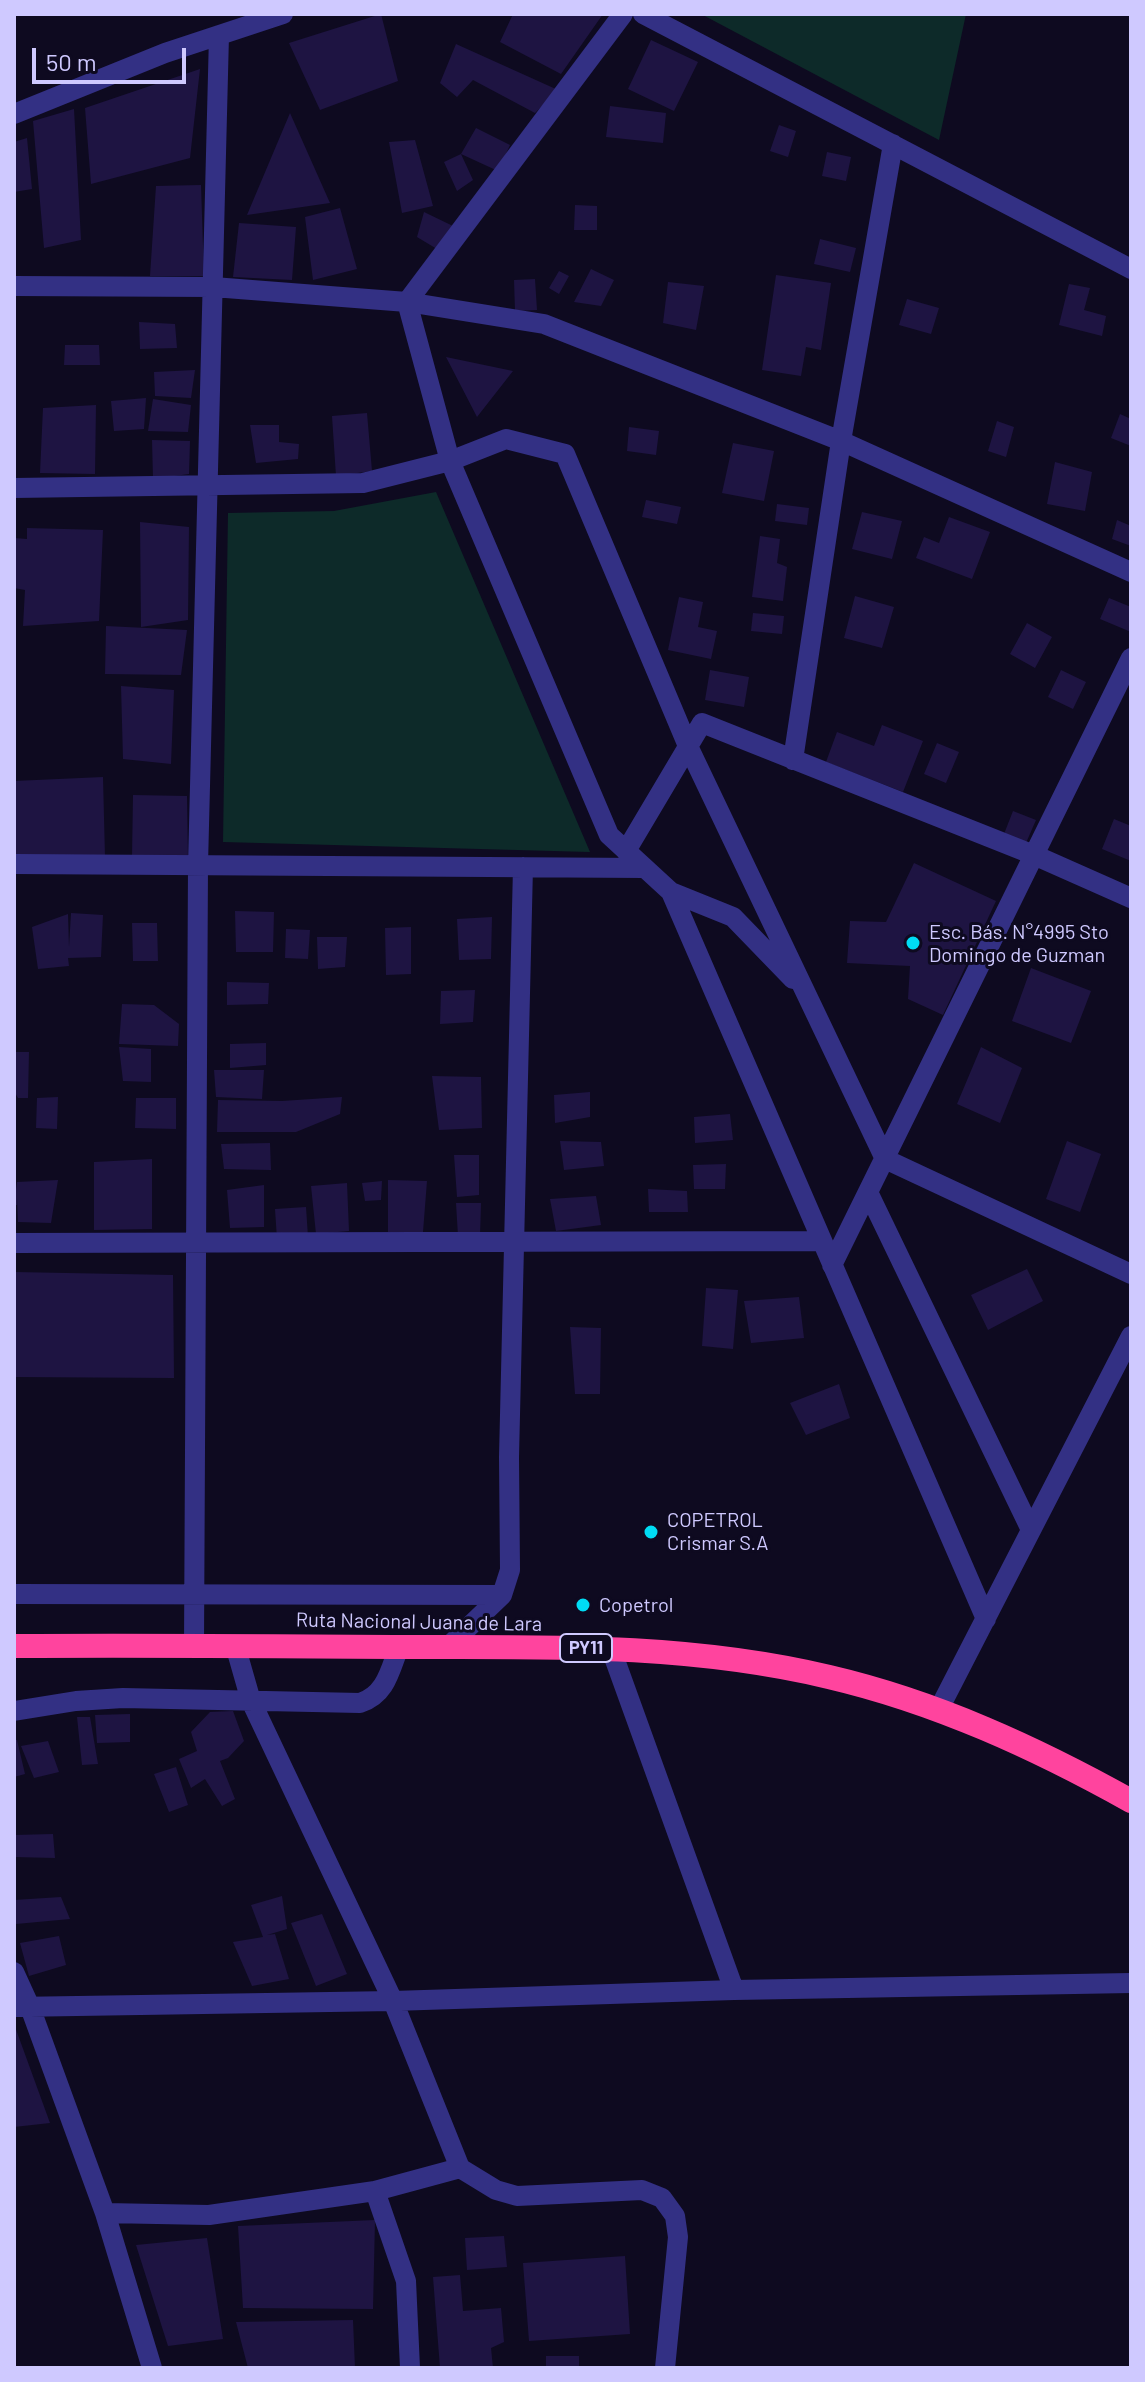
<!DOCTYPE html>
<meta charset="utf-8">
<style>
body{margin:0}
#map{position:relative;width:1145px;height:2382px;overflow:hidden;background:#0e0a20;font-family:Barlow,sans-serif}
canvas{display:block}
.frame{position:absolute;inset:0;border:16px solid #cfc9ff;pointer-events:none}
.scale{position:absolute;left:32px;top:48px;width:154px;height:36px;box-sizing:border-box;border:4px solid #cfc9ff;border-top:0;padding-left:10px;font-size:24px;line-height:28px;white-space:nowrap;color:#cfc9ff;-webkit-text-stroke:6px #0e0a20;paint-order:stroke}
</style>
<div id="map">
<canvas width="1145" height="2382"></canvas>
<div class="frame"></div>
<div class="scale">50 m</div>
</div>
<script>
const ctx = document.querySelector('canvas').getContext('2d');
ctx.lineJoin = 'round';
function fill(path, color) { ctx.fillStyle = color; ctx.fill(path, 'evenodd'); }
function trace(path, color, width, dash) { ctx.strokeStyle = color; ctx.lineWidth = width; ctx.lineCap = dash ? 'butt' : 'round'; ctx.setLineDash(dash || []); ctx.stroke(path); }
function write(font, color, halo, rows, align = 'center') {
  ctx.font = font + ' Barlow,sans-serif'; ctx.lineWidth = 6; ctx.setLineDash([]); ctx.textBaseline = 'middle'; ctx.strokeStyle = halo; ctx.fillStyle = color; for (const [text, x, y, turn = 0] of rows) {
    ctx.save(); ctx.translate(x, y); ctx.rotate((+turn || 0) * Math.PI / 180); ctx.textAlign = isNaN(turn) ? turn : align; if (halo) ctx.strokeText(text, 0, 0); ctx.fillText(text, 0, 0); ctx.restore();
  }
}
const green = new Path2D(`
 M701,14H966L939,140Z
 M436,492L590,852L223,842L228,513L334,511Z`);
const building = new Path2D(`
 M381,14L398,81L320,110L289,43Z
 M513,14H603L561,74L500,42Z
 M651,40L698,62L674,111L628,89Z
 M456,44L558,90L535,113L473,80L457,97L440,83Z
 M200,69L190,158L91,184L85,108Z
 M610,106L666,113L663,143L606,137Z
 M74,109L81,240L44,248L33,121Z
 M290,113L330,203L247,215Z
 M779,125L796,131L788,157L770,151Z
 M476,128L510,145L498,171L461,154Z
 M27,138L32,189L14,192V142Z
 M415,140L433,206L402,213L389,142Z
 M827,152L851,157L846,181L822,176Z
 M461,154L473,180L457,191L444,162Z
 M201,185L204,276H150L156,186Z
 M575,205L597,206V230H574Z
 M340,208L357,269L313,280L305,217Z
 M424,212L453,226L437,249L417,237Z
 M239,223L296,227L292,280L233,277Z
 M820,239L856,248L850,272L814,264Z
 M591,269L614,280L601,306L574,302Z
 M559,271L569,276L559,294L549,288Z
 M776,275L831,283L821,350L806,347L801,376L762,370Z
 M535,279L537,310L515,311L514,280Z
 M668,282L704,286L696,330L663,323Z
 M1069,284L1090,288L1084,310L1106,316L1102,336L1059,325Z
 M907,299L939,308L931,334L899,325Z
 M139,322L175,324L177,348L140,349Z
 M65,345H99L100,365H64Z
 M446,357L513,371L477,417Z
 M195,370L191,398L155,396L154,372Z
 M146,398L144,429L114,431L111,401Z
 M153,399L191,405L188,432L148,431Z
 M96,405L95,474L40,473L43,408Z
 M367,413L372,471L336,476L332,416Z
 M1120,414L1131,419V446L1111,438Z
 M997,421L1014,427L1006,457L988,451Z
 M250,425H279V442L299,444L298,459L256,463Z
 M629,427L659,431L656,455L627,451Z
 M152,440L190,441L189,474L153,479Z
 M733,443L774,451L764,501L722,493Z
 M1055,462L1092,472L1085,511L1047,504Z
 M646,500L681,507L677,524L642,517Z
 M777,504L809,508L807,525L775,521Z
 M862,512L902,521L892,559L852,549Z
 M949,517L990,532L972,579L916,558L924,537L939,543Z
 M1117,520L1131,526V546L1112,539Z
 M140,522L189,527L188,620L141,627Z
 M27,528L103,530L99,621L23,626L25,590L14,588V538L27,539Z
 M760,536L780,539L777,563L787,567L783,601L752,597Z
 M855,596L894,607L882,648L844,638Z
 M679,597L703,602L698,627L717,631L711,659L668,650Z
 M1109,598L1131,607V632L1100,619Z
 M753,613L784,616L782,634L751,631Z
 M1027,623L1052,637L1035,668L1010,654Z
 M106,626L187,630L181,675L105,674Z
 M710,670L749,677L744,707L705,700Z
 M1061,670L1086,682L1073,709L1048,697Z
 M121,686L174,690L171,764L123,759Z
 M882,725L923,741L903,792L826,762L837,732L874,746Z
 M937,743L959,752L946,783L924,774Z
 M103,777L105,857L14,856V781Z
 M133,795L187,796L188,859L132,857Z
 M1013,811L1036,820L1026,843L1004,834Z
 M1114,819L1131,826V861L1102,849Z
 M914,863L996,901L943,1015L908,999L910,966L847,963L850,921L886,922Z
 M235,911L274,912L273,952H236Z
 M71,913L103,915L101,957L68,958L69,966L38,969L32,927L68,914L69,947Z
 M492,917L491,959L459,960L457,919Z
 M132,923H157L158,961H133Z
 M411,927V974L386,975L385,928Z
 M286,929L310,930L308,959L285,958Z
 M317,937H347L345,967L318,969Z
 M1031,968L1091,991L1071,1043L1012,1021Z
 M227,982L269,983L268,1004L227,1005Z
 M475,990L473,1022L440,1024L441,991Z
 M122,1004L154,1005L179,1024L178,1046L119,1044Z
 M266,1043V1065L230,1068V1044Z
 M119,1047L151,1049V1082L123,1081Z
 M981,1047L1022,1068L1000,1123L957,1104Z
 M14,1052H29L28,1098H18L14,1091Z
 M214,1070H264L262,1099L216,1097Z
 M432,1076L481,1077L482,1128L439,1130Z
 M590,1092V1117L555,1123L554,1095Z
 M58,1097L57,1129L36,1128L37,1098Z
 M342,1097L340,1114L296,1132H217L218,1100L282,1101Z
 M136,1098H176V1129L135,1128Z
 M730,1114L733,1140L695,1143L694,1117Z
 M560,1141L601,1142L604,1166L564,1170Z
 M1067,1141L1101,1154L1080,1212L1046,1199Z
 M270,1143L271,1170L224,1169L221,1144Z
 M454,1155H479V1195L457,1197Z
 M152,1159V1229L94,1230V1162Z
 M726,1164L725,1189H694L693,1165Z
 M58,1180L51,1223L18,1222L17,1199V1205H14L17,1182Z
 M388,1180L427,1181L423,1232H388Z
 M382,1181L381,1200L365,1201L362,1183Z
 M347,1183L349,1231L316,1234L311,1186Z
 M264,1185V1227L230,1228L227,1190Z
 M648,1189L687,1191L688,1212H649Z
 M596,1196L601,1225L556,1231L550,1199Z
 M456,1203H481L480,1236H458Z
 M306,1207L308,1237L277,1239L275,1209Z
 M1027,1269L1043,1301L988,1330L971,1295Z
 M14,1272L173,1275L174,1378L14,1377Z
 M706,1288L738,1290L733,1349L702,1346Z
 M799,1297L804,1338L751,1343L744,1301Z
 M570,1327L601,1328L600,1394H575Z
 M839,1384L850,1418L806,1435L790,1403Z
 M233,1711L244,1741L228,1758L220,1761L235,1799L222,1806L205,1779L191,1788L179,1759L197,1751L191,1732L210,1712Z
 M130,1714V1742L97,1743L95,1715Z
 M77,1717H90L98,1764L82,1765Z
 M14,1740H17L25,1774L14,1777Z
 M48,1741L59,1772L34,1778L21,1746Z
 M176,1767L188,1805L169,1812L154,1774Z
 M53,1834L55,1858L14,1857V1835Z
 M282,1896L287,1929L267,1935L275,1934L289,1979L252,1986L233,1942L263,1937L251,1905Z
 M61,1897L70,1919L16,1924L14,1900Z
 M322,1914L347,1974L316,1986L291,1923Z
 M59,1936L66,1965L29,1976L20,1943Z
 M14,2024L50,2123L14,2127Z
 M375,2220L373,2309L243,2308L238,2226Z
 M504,2236L507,2267L467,2270L465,2238Z
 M207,2238L223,2339L168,2346L136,2245Z
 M625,2256L630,2334L529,2341L523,2263Z
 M460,2275L463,2311L501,2308L504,2342L491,2348L493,2368H440L433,2277Z
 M353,2320L355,2368H248L236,2322Z
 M546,2356H579V2368H546Z`);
const minor = new Path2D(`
 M623,14L407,302L450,461L609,835L671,892L986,1619
 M643,14L1131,269
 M14,114L165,53L283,14
 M14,286L213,287L407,302L544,324L841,441L1131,572
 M14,488L363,483L450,461L506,439L565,454L688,746L885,1159L1131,1274
 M793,760L841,441L893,144
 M626,851L702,723L1034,855L1131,898
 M14,864L644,868
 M671,892L733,917L793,979
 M868,1192L1031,1530
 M14,1243L822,1241
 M832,1265L1131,658
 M14,1594L502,1595
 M194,1645L198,865L219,35
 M235,1645L251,1701L393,2001L460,2168L496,2190L517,2196L642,2190L662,2198L675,2216L678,2237L665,2368
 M450,1645L502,1595L510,1570L509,1457L523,867
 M611,1649L734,1990
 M939,1709L1131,1336
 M14,1711L76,1701L123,1698L360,1703C386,1695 390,1670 399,1647
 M14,1972L30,2007L105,2213L152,2368
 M14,2007L393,2001L734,1990L1131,1983
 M375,2191L406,2281L410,2368
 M105,2213L209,2215L375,2191L460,2168`);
const highway = new Path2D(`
 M14,1646C141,1645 268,1646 396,1647C541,1647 687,1643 829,1677C936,1702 1036,1748 1131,1801`);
const markers = [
 [913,943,8,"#00dcf4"],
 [651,1532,8,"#00dcf4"],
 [583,1605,8,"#00dcf4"]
];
const shields = [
 [586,1648,52]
];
const shieldNames = [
 ["PY11",586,1648]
];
const poiNames = [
 ["Esc. Bás. N°4995 Sto",929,932],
 ["Domingo de Guzman",929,955],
 ["COPETROL",667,1520],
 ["Crismar S.A",667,1543],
 ["Copetrol",599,1605]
];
const streetNames = [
 ["Ruta Nacional Juana de Lara",419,1622,1]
];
fill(green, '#0d2a29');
fill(building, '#1e1442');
trace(minor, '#333084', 20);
trace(highway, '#ff449e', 24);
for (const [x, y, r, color] of markers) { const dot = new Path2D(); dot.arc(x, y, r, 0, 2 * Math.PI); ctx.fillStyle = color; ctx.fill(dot); trace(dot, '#0e0a20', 3); }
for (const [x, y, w] of shields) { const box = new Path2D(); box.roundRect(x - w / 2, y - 14, w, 28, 6); ctx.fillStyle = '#0e0a20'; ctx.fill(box); trace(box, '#cfc9ff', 2); }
write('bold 18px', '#cfc9ff', null, shieldNames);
write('20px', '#cfc9ff', '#0e0a20', poiNames, 'left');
write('20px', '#cfc9ff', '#0e0a20', streetNames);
</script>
